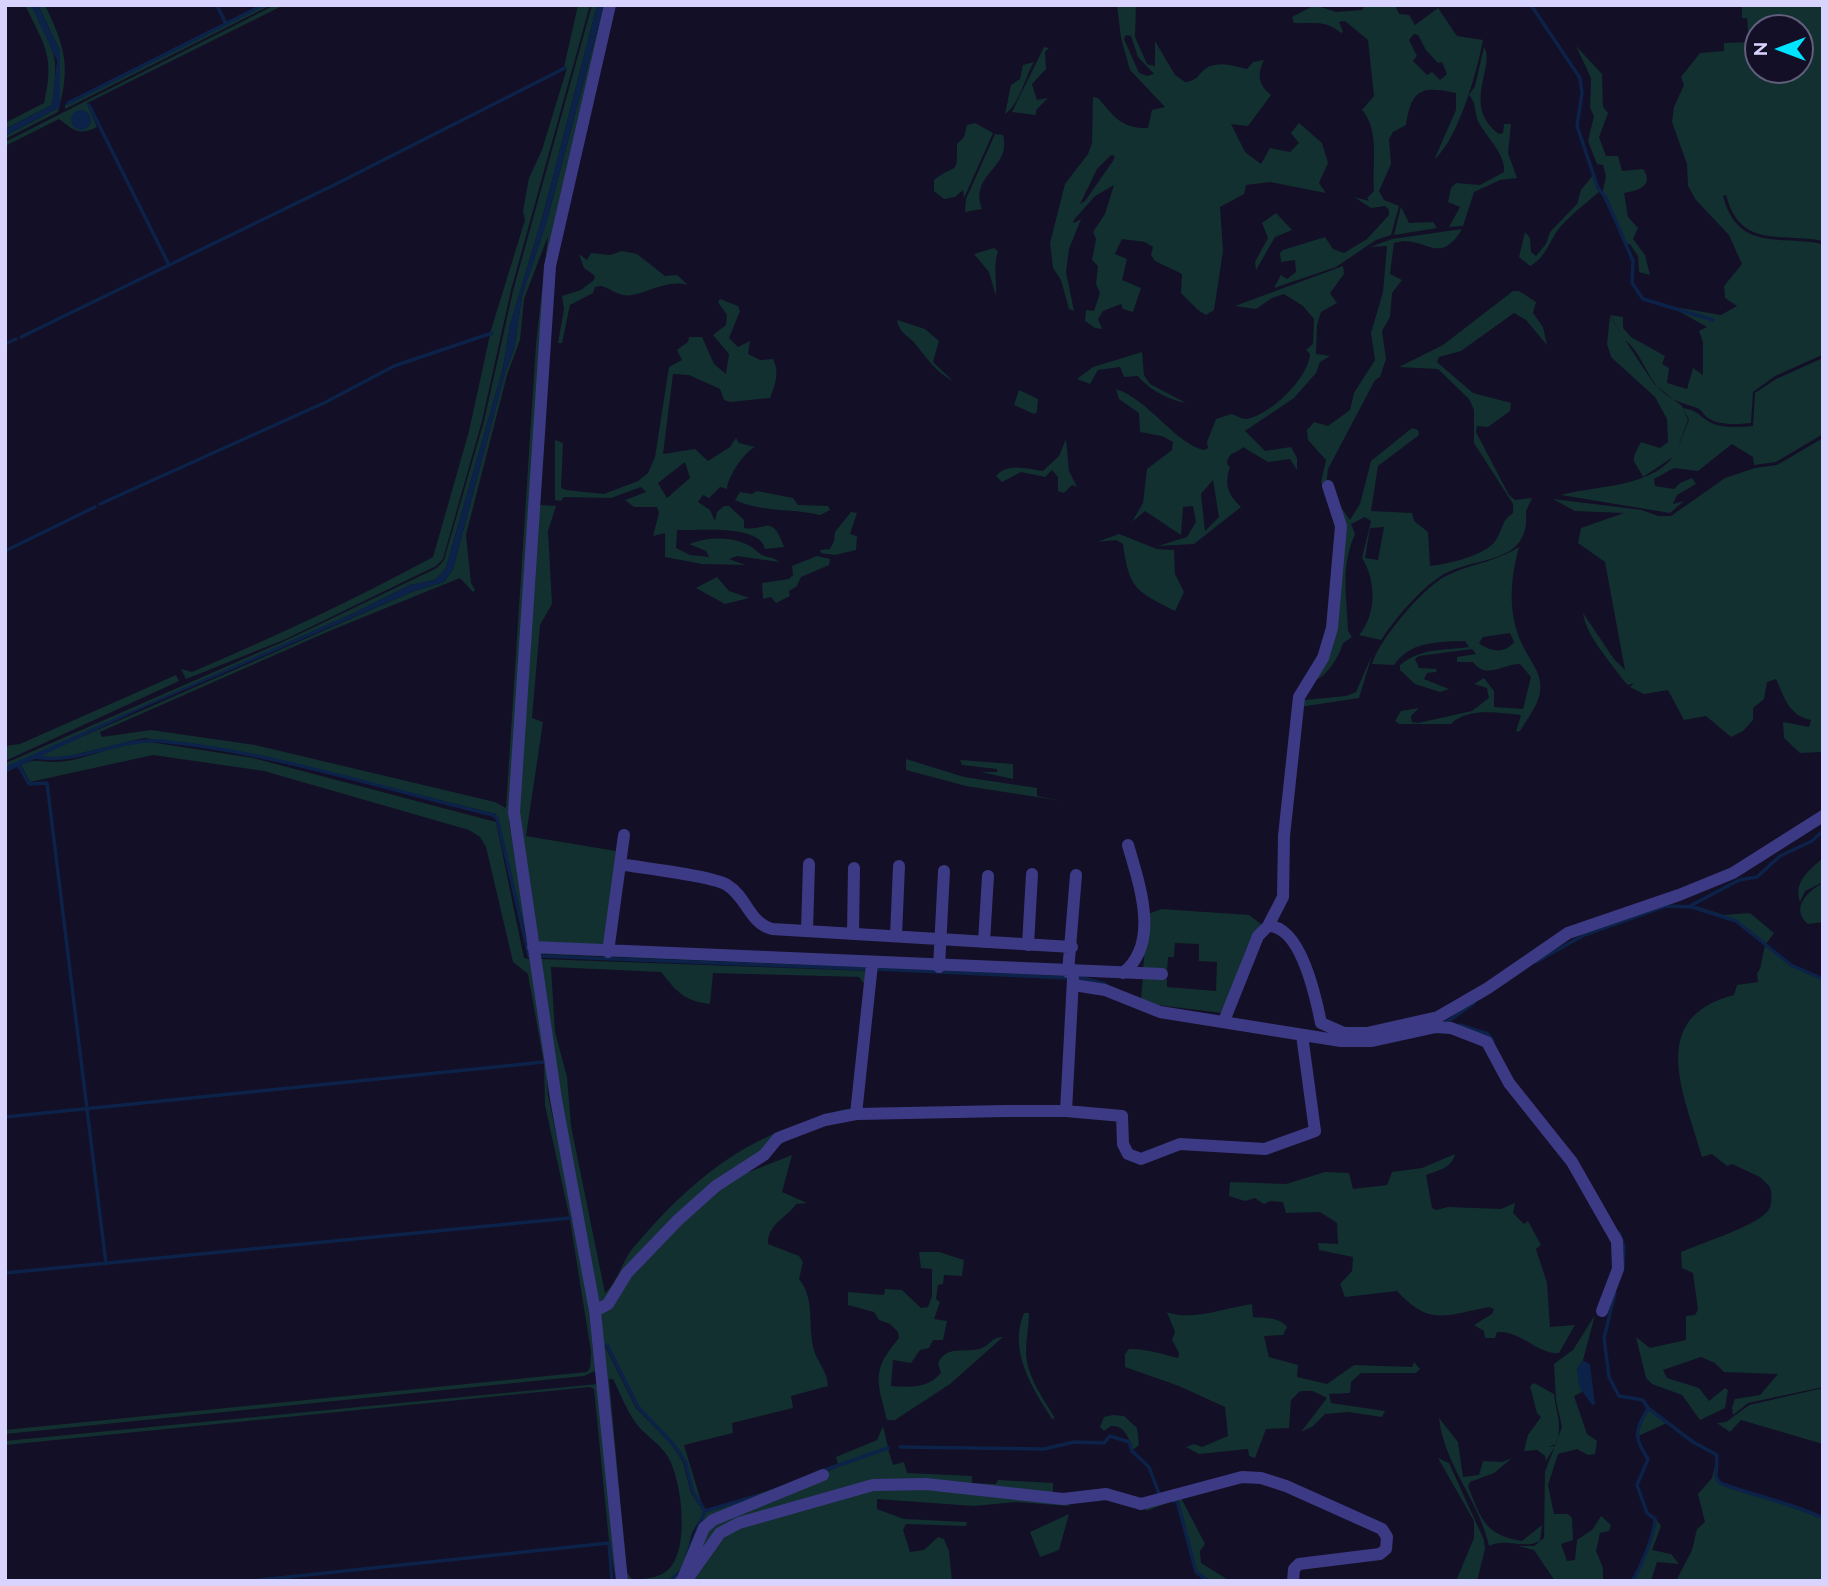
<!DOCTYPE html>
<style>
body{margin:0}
#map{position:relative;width:1828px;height:1586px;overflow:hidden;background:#130f26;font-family:Raleway,sans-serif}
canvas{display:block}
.frame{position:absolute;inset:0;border:7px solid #d9d4ff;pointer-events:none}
.north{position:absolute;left:1744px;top:14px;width:70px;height:70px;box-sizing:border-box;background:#130f26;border:2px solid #625e7d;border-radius:50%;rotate:270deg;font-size:19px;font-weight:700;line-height:28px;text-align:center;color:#d9d4ff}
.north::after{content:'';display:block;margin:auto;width:24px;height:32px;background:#00e5ff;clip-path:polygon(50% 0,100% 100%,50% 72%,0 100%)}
</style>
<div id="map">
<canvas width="1828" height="1586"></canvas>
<div class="frame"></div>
<div class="north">N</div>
</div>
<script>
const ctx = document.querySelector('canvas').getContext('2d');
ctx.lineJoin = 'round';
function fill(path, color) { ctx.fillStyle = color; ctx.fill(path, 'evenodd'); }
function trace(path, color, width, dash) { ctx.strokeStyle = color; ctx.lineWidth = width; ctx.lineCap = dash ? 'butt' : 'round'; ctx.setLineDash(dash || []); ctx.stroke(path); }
const green = new Path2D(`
 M25,5H31C54,50 60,54 52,105L5,129V123L44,103C55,56 45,47 25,5Z
 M38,5H45C65,47 71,66 58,112L5,139V136L60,107V51Z
 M265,5H271L65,109V105Z
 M275,5H284L87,103L97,127C79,136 75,131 59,119L5,146V142Z
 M578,5H590L511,290L482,421L443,559L436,566L286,639L186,679L181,669L192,672C274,637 354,600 433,557L469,431L491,330L525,220L523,211L529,178L542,150L567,68L564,67Z
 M592,5H597L543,215L510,325L503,368L446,568L435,580L410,585L352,614L5,768V763L15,759L287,640L437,568L444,560L484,421L513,291Z
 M604,5L558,207L509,822L531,954L496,814L254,754L144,738L69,756L52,759L38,756L414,591L444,582L453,569L505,373L514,349L522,296L546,224ZM548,236L536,344L506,808L495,802L255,745L151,730L102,737L100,732L334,629L460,578L473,592L475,590L471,583L466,535L507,375L520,340L524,299Z
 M1117,5H1136L1135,37L1147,64L1155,66V41L1175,75L1185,82C1199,81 1198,73 1208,67C1221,61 1234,66 1247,69L1253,62L1264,60C1257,75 1258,84 1271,95L1248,126L1231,124L1245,152L1261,164L1270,148L1290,152L1299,143L1291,133L1299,123L1322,143L1328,163L1319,183L1326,193L1270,182L1246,185L1244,194L1220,207L1223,251L1214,310L1206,315L1198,310L1181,293L1182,274L1155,261L1151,255L1153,247L1145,242L1122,239L1115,254L1127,259L1122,280L1141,288L1133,312L1123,309L1121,304L1103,311L1098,319L1102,329L1095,328L1085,321L1086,310L1094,311L1100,293L1096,284L1098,266L1092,260L1096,239L1093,232L1105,214L1114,185L1095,196L1073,221L1074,223L1081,219L1069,249L1066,272L1074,311L1069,309L1061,280L1053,268L1050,243L1065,184L1088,154L1092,143L1093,97L1098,98C1114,116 1121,129 1148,128L1152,110L1165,107L1130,70L1121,38ZM1126,35L1131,36L1138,57L1154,74L1147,76L1139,73L1124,39ZM1111,155L1115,156L1113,161L1085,201L1080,204L1097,169Z
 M1315,5L1336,12L1362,10L1365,5H1395L1399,14L1409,15L1415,25L1438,8L1457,36L1483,40C1477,71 1459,138 1434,160L1456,110V93C1421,85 1411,90 1406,125L1393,132L1389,139L1391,164L1379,191L1384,200L1399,206L1391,235L1376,240L1336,267L1274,288L1281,275L1287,279L1296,272L1295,260L1281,262L1280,253L1283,250L1325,237L1333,249L1344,253L1367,239L1389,215V210L1385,206L1371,208L1354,197L1369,201L1367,198L1374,191C1372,165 1380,130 1362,110L1374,96L1368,40L1345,21L1339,22L1343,32L1341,33C1326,19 1311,24 1294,23L1292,17ZM1414,34L1418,35L1426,50L1438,63L1442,62L1447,74L1440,80L1432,72L1427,75L1413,61L1417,56L1409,40Z
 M1823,5V241C1780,232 1741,250 1726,195L1723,196C1738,252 1779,235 1823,244L1822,355L1775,376L1753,392L1751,423C1739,424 1719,426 1708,418C1703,415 1703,410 1697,408C1681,403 1666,398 1655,384C1645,370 1639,351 1625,340L1654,384L1682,406L1688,420L1676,452L1689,420L1683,408C1698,411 1697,414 1708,421C1720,429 1740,427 1753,426L1755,393L1776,379L1823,358V434L1776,462L1754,465L1753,457L1732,444L1698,471L1674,468L1654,479L1655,486L1674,489L1680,483L1692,478L1696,484L1677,495L1673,504L1684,501L1670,513L1561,495C1598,485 1648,488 1673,457L1643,477C1634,458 1629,464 1641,442L1660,448L1668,442L1667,419L1655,397L1611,357L1607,344L1610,316L1621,334L1610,315L1623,317V328L1631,337L1665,356L1662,364L1669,368L1667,383L1687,389L1693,368L1703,375V342L1699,331L1707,327L1673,308L1712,321L1675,307L1721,315L1737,306L1725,298L1724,286L1742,264L1729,235L1696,200L1688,186L1687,164L1672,122L1674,107L1684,85L1681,77L1700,53L1724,51V43L1749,42L1747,18H1742V6ZM1800,28V70H1758V28Z
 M1576,46L1602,74L1603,107L1608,113L1599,137L1606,156H1618L1622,171L1643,169C1655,186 1637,191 1624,193L1628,217L1638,228L1633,239L1645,255L1650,275L1639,272L1638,256L1630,244H1625L1602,195L1606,176L1603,165L1597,164L1588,141L1594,116L1590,108L1591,78Z
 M1044,47L1049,48L1045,52L1046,69L1032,84L1037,100L1048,98L1036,110V115L1012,112Z
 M1484,47C1496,66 1461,106 1499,134L1503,133L1504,124H1511L1508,153L1517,178L1500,180L1474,192L1463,226L1449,227L1460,207L1448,202L1451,188L1456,183L1480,185L1504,172C1506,154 1486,137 1478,121C1474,111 1477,104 1469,95L1475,86Z
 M1034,62C1025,77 1020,104 1005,114L1011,85L1020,79L1023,65Z
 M975,123L993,133L964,198L963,190L955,197L944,199L934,191V180C957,162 957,178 957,144L964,137L967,125Z
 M995,134L1003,135C1012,169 969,173 982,209L965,212L966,199Z
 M1593,175L1599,192C1586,203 1573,213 1561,226C1549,240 1547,257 1530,266L1519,257L1525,232L1530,238L1531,252L1536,256L1546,244L1550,232L1577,204L1581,190Z
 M1401,207L1409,223L1433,222L1437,228L1394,235Z
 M1276,213L1292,230L1275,237L1256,270L1255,262L1268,238L1262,223Z
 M1462,229C1438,269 1425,233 1394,243L1390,274L1402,280L1392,293L1390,317L1382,331L1386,359L1380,377L1375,380L1328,469L1326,486L1330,504L1321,482L1326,460L1308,440L1307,430L1314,422L1328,426L1350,410L1354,393L1375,360L1371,333L1383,292L1387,246L1370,247L1392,239Z
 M994,248L998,251C993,267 997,280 996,296L989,272L974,254Z
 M622,251L637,254L665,276L677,275L688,285C668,279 650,292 632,295C620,298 611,288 601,286L595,287L593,293L570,305L562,343H558L564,309L562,296L581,290L594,280L595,276L584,268L579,254L587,260L591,253L610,255Z
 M1343,266L1344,274L1330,293L1337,303L1321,312L1317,325L1316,354L1330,356L1320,362L1316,373L1294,398L1245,431L1265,451L1291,447L1297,458V470L1290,459L1268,462L1243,447C1236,455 1229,450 1227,464L1230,467C1224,484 1228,495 1241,507L1194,544L1158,546L1187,537L1196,522L1193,506L1183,507L1181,535L1145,511L1132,522L1143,503L1147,469L1172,450L1173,442L1162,436L1140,432L1139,413L1119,399L1116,389C1148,399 1177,445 1204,450L1208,448L1207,442L1216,419L1231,414C1237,415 1240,419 1246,419C1270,416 1309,377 1310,354L1306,350L1313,344L1314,319L1303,306L1284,294L1272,298L1256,309L1235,306ZM1213,480L1219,517L1205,531L1201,494Z
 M1513,291H1519L1536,302L1533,313L1543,327L1547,345L1526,320L1514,313L1461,351L1439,357L1437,362L1473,393L1511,403L1510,411L1488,427L1477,426L1476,432L1509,495L1515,500L1532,498L1526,511C1531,567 1474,555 1441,576C1420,589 1394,620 1381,640L1359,635C1377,614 1376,580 1362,558L1371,521L1365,517L1351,524L1355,534C1340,567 1347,596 1348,631L1352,637L1343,643C1339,657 1325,680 1310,682L1325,659L1340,506L1350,520L1360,504L1371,461L1412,428L1418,430L1419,435L1378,466L1371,511L1412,513L1414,521L1428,532L1430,566C1448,564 1485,556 1496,540C1503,529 1501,521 1513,513V504L1474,443V410L1469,399L1438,369L1399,367L1443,345ZM1384,527L1378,560L1365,558L1370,528Z
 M720,299L738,306L740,311L729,338L738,347L750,341L748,354L760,360L773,359C780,372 775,385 770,398L730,402L724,400L720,389L689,375L673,374L663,454L695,449L708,461L730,447L736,438L739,443L755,447C744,452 727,478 727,489L720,487L709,498L703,495L698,502L710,510L715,521L717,512L724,506H729L744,520V528C767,532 771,512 784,547L765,549C760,524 698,531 677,530L676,548L690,555L709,557L706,551L689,544C711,535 743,536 759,553C764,558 773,556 779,562L737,556L729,559L745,565L702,564L665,557V533L653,536L659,513L657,507H634L625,500L646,492L641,487L611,498L564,497L561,501L555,500V440L563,443L561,488L566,490L604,494L638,481L648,473L655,457L669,367L682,360L677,350L688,342L689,337H702L714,364L726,374L729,354L713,335L726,325L727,315L718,302ZM685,462L690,478L667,498L658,483Z
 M897,320L925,329L939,341L933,362L953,381C936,372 929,361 917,346C909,335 900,335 897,320Z
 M1142,352L1144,375L1150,384L1186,403C1169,400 1148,389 1138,376L1124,377L1120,367L1098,370L1090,384L1077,379L1093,367Z
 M1019,390L1038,399L1037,412L1034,414L1014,405Z
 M1823,438V752L1800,753L1784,738L1783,722L1809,727L1811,720C1788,715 1785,698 1776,679L1767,682L1764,699L1753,708V720L1743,731L1731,737L1706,716L1684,720L1668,690L1644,694L1630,687L1634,683L1628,685L1623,680C1610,661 1586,636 1583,613L1614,659L1625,670L1605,562L1578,543L1581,528L1624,513L1575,511L1553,499L1642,510L1658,516H1671L1725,478L1755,468L1777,465Z
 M1066,439L1069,471L1077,487L1072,485L1064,493L1058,491V477L1052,470L1045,477L1021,472L1002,482L996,476C1007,462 1028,469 1043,471L1059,456Z
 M757,491L793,498L798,505L828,506L830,510L820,515C792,508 763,513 735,500L740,492L752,494Z
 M539,505L556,506L548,531L552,604L540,625L532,718L543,722L526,836L616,851L604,943L598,946L540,942L536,937L518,818Z
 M851,512L857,513L850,534L857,536L856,550L835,555L821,553L820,550L830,549L834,541L835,532Z
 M1119,534L1157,549L1174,550L1175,574L1184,592L1175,611C1136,591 1129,589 1123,544L1116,540L1097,542Z
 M1519,547C1510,580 1507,616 1524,648C1531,662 1543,675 1540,692C1538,706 1527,719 1520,731L1516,732L1521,715C1498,713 1468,707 1451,724H1399L1395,721L1401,711L1419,708L1411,716L1412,722L1418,723L1472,711L1489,698L1487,688L1474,684L1484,678L1494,691V707L1523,709L1531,677L1520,664C1503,664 1486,680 1473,662H1457V657L1476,654L1472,649L1419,656L1415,659L1419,668L1437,669L1436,672L1427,673L1424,679L1449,689L1440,692L1415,684L1400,670V665C1422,647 1443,651 1469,647L1465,641C1437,642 1411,641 1394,665L1372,664C1379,640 1422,589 1444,577C1468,564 1494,563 1519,547ZM1510,633L1514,642C1505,654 1490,652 1479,643L1483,637Z
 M817,556L830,559L829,565L801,577L797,586L789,591L790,596L776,603L771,597L763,599L762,583L789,579L793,575L792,566Z
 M717,577L729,591L749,598L725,604L696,588Z
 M1372,655L1359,698L1300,707L1301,697L1305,700L1346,696L1356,692Z
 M176,675L179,681L5,761V746L20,744Z
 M150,742L253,758L496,822L524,958L530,959L546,1062L548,1095L574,1217L588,1301L595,1371L584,1376L5,1434V1430L587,1372L590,1368L591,1352L570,1220L545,1105L544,1064L528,974L513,962L486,847L480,837L469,830L264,771L153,755L30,782L21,765C34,758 39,762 53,762C86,762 117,741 150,742Z
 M906,759L964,777L1037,788V796L1062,801L966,786L906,770Z
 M960,760L1013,764V779L981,772H997V769L962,765Z
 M1823,858V882L1805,891L1800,902C1793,882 1809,870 1823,858Z
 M1823,883V922L1808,924C1790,909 1807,891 1823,883Z
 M1693,905L1724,915L1750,913L1774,933L1766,944L1736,921L1714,915Z
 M1161,909L1249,915L1261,924L1247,947L1223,1013L1149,1004L1141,999L1143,977L1167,979V987L1216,991L1217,962L1199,961V944L1175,943L1174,957H1168L1167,972L1143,970L1148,914Z
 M1765,945L1791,966L1823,979V1387L1748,1403L1733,1415L1732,1407L1735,1399L1760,1395L1778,1374L1724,1372L1715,1363L1701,1357L1663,1370L1667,1378L1699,1388L1709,1401L1725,1388L1728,1390L1725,1408L1700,1420L1682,1395L1652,1384L1646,1378L1636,1337L1650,1348L1686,1340V1316L1695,1315L1698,1310L1693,1273L1682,1268L1681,1252C1700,1244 1754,1226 1766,1213C1773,1207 1772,1195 1770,1187L1760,1177L1732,1164L1727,1166L1712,1154L1702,1157C1685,1095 1645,1018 1734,995L1737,985L1758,982L1757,973L1760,969Z
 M536,948L870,967L540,954L541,959L870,971L868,989L859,977L713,973L710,1004C684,1001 677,992 661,972L551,967L555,1032L567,1077L571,1126L605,1293C618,1282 622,1261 633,1248C678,1195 727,1149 794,1126C815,1119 832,1110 855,1108L827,1117L722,1179L607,1303L597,1307Z
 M1455,1154C1452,1168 1439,1170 1426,1175L1432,1208L1436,1210L1448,1207L1501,1209L1515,1203L1513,1213L1524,1224L1528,1221L1541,1245L1536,1249L1547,1283L1550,1327L1575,1325L1559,1353C1536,1354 1521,1330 1497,1332L1495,1338H1485L1484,1331L1474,1325L1492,1314L1494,1309L1489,1307C1447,1315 1430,1327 1397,1291L1345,1297L1340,1284L1352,1271L1353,1257L1319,1250L1318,1243L1338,1244L1337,1223L1320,1212L1286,1213L1283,1202L1270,1201L1264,1204L1255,1198L1245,1201L1229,1196L1230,1182L1286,1184L1325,1172L1349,1173L1353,1189L1387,1185L1392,1172L1422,1168Z
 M792,1155L782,1192L807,1203L796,1204C789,1216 767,1224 768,1244L799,1256L803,1262L799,1279C816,1300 807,1325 814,1350C818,1364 827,1370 828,1386L791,1396L793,1408L732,1423L733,1433L684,1445L703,1508L694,1492L686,1460L674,1443L639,1406L608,1345L605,1346L636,1408L672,1445L683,1462L691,1493L704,1512L692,1533L683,1568L670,1580C690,1571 693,1532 706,1511L836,1468L712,1519L703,1527L684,1576L678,1581H624L598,1315L610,1306L628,1275L680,1222L718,1188L744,1170L749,1172ZM609,1379H613C620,1393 626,1409 635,1422C644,1435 660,1443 668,1457C682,1480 692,1557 664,1573C656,1578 643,1579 633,1580L627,1573Z
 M919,1252H939L964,1260L962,1276L944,1275L943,1284L938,1285L936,1299L940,1302L934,1319L947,1321L943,1340H933L929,1348L920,1350L911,1363L893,1360L891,1386C911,1387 927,1389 941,1373L938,1363C947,1345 963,1353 979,1349C989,1347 992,1336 1003,1337L950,1384L895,1420H887C877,1380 871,1371 899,1338L898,1332L890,1324L879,1320L874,1312L848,1305V1292L884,1295L885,1289L902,1290L921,1308L928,1307L932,1296V1269L921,1268Z
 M1252,1304L1253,1317C1265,1318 1279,1317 1287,1327L1283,1335L1264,1336L1269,1357L1298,1365L1297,1377L1327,1384L1354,1365L1412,1367L1414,1362L1420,1369L1416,1373H1361L1351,1382L1350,1393L1329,1394L1331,1403L1385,1411L1382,1417L1348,1412L1325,1414L1313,1426L1301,1432L1327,1398L1313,1391H1300L1291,1400L1289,1428L1266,1429L1255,1458L1249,1456L1248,1449L1199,1454L1186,1447L1194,1444L1202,1447L1228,1436L1225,1407L1179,1386L1125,1367V1354L1129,1349C1144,1348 1163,1354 1178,1358L1179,1353L1172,1340L1175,1332L1167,1312C1189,1322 1229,1307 1252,1304Z
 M1024,1313H1029C1029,1326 1026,1339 1026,1352C1026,1375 1043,1398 1055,1418L1052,1419C1032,1388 1008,1350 1024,1313Z
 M1595,1315L1583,1360L1577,1369L1582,1392L1574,1396L1587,1434L1597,1441L1595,1454L1588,1455L1577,1449L1558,1454L1548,1485L1554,1514H1568L1572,1518L1573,1540L1561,1544L1567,1561L1575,1560L1577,1540L1593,1529L1601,1516L1611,1525L1609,1531L1600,1533L1596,1551L1603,1568V1579L1555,1581L1534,1550L1518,1546H1534L1544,1538L1545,1472L1562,1427L1556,1400L1554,1364L1573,1350Z
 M1534,1383L1554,1394C1556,1412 1563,1426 1556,1444L1548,1447L1555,1446L1546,1461L1545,1456L1537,1450L1524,1451L1528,1435L1541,1417L1537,1413L1530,1386Z
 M598,1384L616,1581L609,1541L594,1389L590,1387L5,1445V1441Z
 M1823,1388V1444L1741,1420L1730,1432L1717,1423L1726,1422L1749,1405Z
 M1648,1409L1667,1423L1638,1436V1427Z
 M1113,1415L1124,1416L1137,1428L1139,1445L1133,1450C1129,1439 1125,1425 1111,1426L1104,1431L1100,1427L1104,1417Z
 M1439,1418L1458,1442L1463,1477L1479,1475L1483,1461L1502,1462L1512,1458L1494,1473L1470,1482L1468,1486C1481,1519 1485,1535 1522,1541L1542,1525L1540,1541C1523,1550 1506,1537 1489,1546C1479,1500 1444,1465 1439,1418Z
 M883,1426L888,1447L838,1465L836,1457L877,1440Z
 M888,1449L893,1465L904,1462L907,1473L972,1476V1483L996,1484L998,1480L1053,1483V1497L897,1482L738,1521L685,1577L705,1528L838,1467Z
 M1438,1458L1449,1463L1484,1540L1485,1549L1477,1581H1456L1474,1538V1521Z
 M1717,1458L1715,1477C1724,1491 1765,1496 1782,1501C1796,1506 1809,1513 1823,1519V1581H1676L1692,1550L1697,1529L1705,1522L1698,1494L1712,1478Z
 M897,1486L1068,1500L1069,1506L1016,1502L974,1506L877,1499V1509L904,1519L967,1522L966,1526L906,1524L903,1530L910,1552L924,1550L938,1537L944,1539L949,1551L952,1581H687L722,1535L828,1499Z
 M1180,1496L1205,1544L1200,1551L1201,1563L1230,1581H1211L1197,1571L1178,1499L1146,1511L1143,1505Z
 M1069,1514L1059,1550L1040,1557L1030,1532Z
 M1656,1519L1661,1526L1652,1550L1671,1554L1679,1564L1657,1562L1651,1581H1633C1642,1569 1655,1534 1656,1519Z`);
const water = new Path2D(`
 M31,5H38L60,51V107L5,136V129L52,105L57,61Z
 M597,5H604L546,224L522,296L514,349L505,373L453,569L444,582L414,591L143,708L5,773V768L11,764L352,614L410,585L435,580L446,568L503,368L510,325L543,215Z
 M71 120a10 10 0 1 1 20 0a10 10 0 1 1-20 0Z
 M1583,1360L1590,1364L1595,1404L1592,1405L1579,1387L1577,1369Z`);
const stream = new Path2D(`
 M217,5L226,24
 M1531,5L1580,78L1582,93L1577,126L1598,188L1606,198L1633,261L1632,283L1643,299L1713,320
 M68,103L263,5
 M89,105L169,265
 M21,337L338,183L565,68
 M5,344L16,339
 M100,504L326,402L394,366L492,333
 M5,551L95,507
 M35,757C78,765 118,738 160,741C273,752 383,789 493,815L497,818L529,956
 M19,766L29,784L47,783L106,1264
 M1690,906L1739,880L1757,877L1780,856L1812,841L1823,831
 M541,956L869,969
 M1536,962L1584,935L1666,906L1692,907L1736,921L1791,965L1823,979
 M876,969L1069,978
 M1079,977L1105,984
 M1447,1022L1474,1003
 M1460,1025L1488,1034L1493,1041
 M5,1117L544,1062
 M1619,1233L1624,1246L1623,1269
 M5,1273L570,1218
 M1615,1293L1604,1338L1609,1377L1619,1396L1643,1400L1648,1408L1693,1442L1717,1455L1716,1477L1720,1483C1754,1496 1789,1502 1823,1518
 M607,1345L638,1407L673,1444L685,1461L693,1492L705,1511
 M900,1447L1044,1449L1074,1442L1104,1443L1110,1436L1129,1442L1132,1451L1149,1467L1160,1496
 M822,1471L888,1448
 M1174,1501L1177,1500L1196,1572L1208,1581
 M687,1555L705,1511L756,1496
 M672,1579L681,1571
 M250,1581L609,1543L612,1581
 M1632,1581C1640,1570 1655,1533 1655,1519L1647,1513L1637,1485L1648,1459C1633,1437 1635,1431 1648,1408`);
const minor = new Path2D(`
 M610,5L550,266L514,812L556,1099L595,1311L622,1581
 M620,864C641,868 714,876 727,885C747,897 749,923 772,929L1072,947
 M1268,926L1283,897L1284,836L1299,697L1323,658L1332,628L1341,526L1328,486
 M807,930L809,864
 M853,933L854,868
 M896,936L899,866
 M984,942L988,876
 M1028,945L1032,874
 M533,947L1162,974
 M608,952L624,835
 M939,967L944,871
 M1068,972L1076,875
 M1123,973C1161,943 1139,884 1128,845
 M1074,985L1105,990L1160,1012L1341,1041H1372L1436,1027L1451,1028L1487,1042L1509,1083L1572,1162L1617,1241L1618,1269L1602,1311
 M1224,1021L1258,936L1268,926C1301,926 1316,998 1321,1023L1344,1033H1367L1438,1017L1488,988L1568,933L1679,895L1733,873L1823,816
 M1066,1111L1073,979
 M856,1114L872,964
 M595,1311L608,1304L627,1273L678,1220L716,1186L764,1155L778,1138L825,1120L856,1114L1007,1111H1066L1122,1116L1123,1144L1128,1154L1141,1159L1180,1144L1265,1149L1315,1131L1302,1035
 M684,1576L704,1528L713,1520L823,1475
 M681,1581L688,1578L720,1533L739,1523L873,1485L926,1484L1063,1499L1106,1494L1141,1504L1242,1477L1261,1478L1286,1486L1382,1529L1387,1537L1386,1549L1380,1554L1299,1564L1294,1569L1293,1581`);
fill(green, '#12302f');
fill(water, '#0c2248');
trace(stream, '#0c2248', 3.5);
trace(minor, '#3d3a85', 12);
</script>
